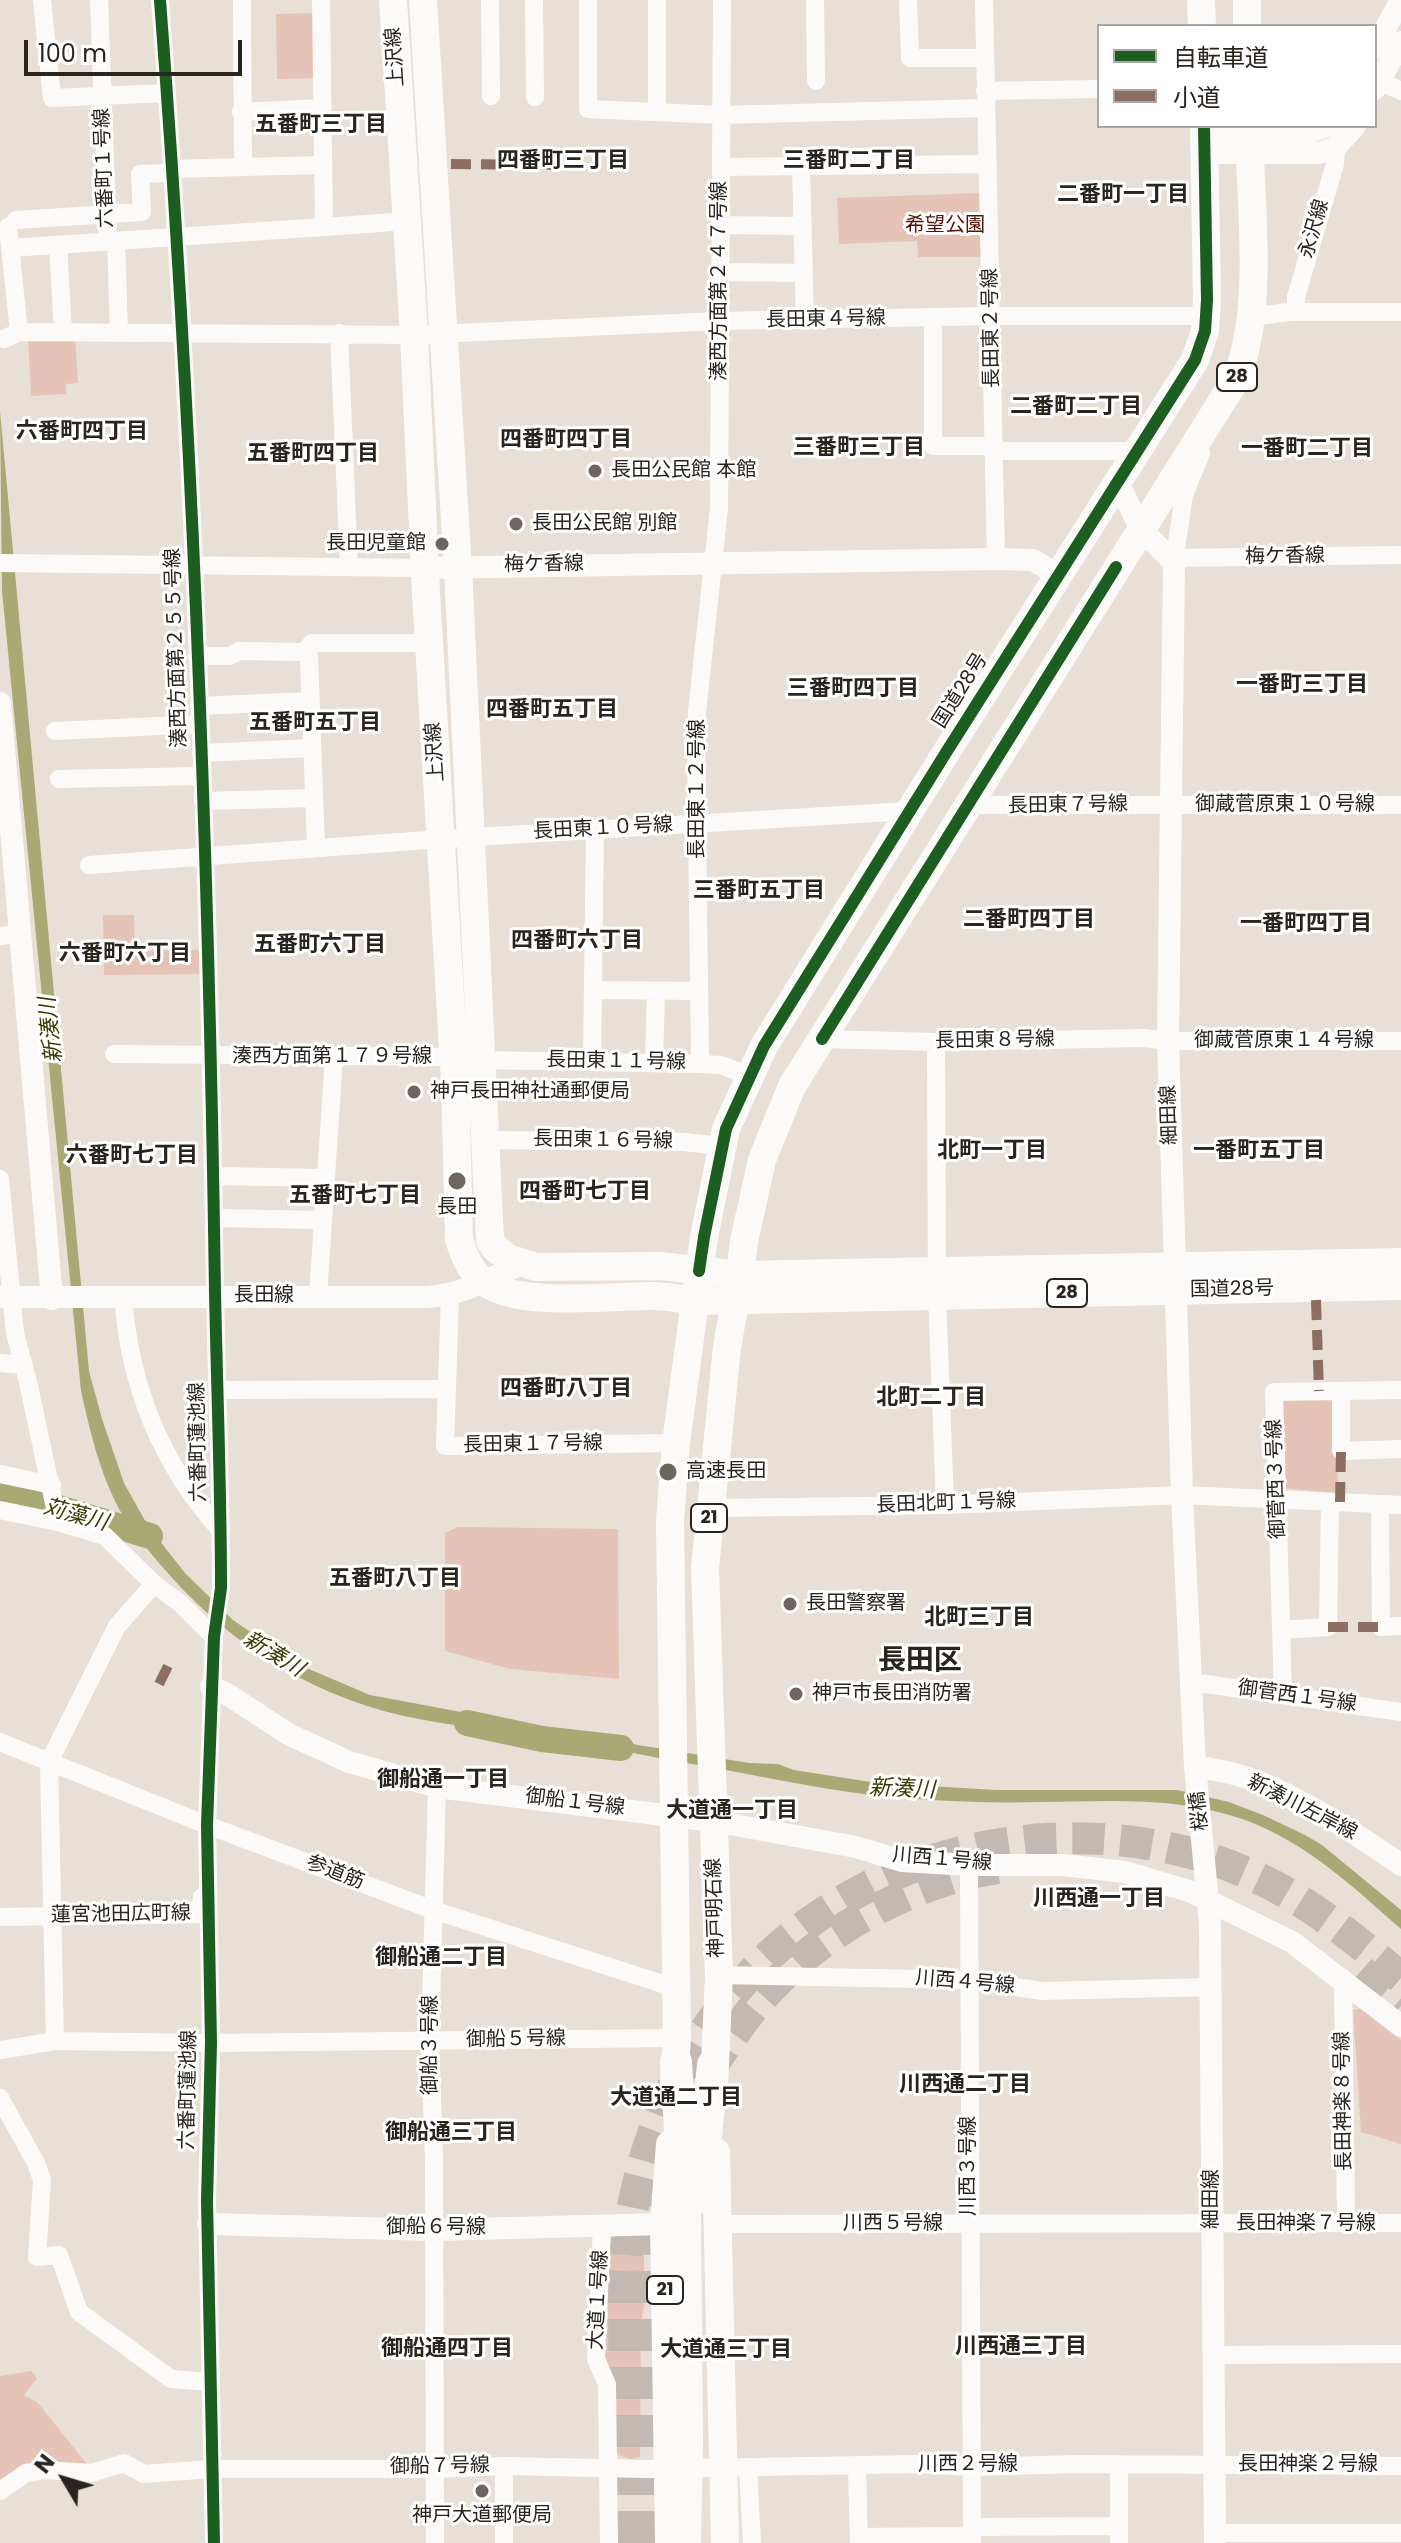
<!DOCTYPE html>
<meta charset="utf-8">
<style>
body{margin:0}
#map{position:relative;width:1401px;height:2543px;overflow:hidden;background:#e8e0d7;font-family:Poppins,"Noto Sans JP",sans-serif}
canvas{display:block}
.legend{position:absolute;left:1097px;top:24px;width:280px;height:104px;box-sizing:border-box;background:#fff;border:2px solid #a9a7a5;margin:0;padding:10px 14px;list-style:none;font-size:24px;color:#29241d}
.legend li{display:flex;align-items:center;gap:16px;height:40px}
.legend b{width:40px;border:2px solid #a9a7a5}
.north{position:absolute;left:24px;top:2439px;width:80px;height:80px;-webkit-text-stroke:6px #fff;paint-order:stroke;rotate:308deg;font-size:22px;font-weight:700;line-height:32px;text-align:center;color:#29241d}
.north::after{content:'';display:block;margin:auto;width:28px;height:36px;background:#29241d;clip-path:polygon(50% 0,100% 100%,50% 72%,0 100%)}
.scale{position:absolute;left:24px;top:40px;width:218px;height:36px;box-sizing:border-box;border:4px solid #29241d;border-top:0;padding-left:10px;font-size:24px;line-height:28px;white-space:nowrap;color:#29241d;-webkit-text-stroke:6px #fff;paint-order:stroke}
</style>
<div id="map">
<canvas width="1401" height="2543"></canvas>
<ul class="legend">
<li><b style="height:10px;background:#1b5e20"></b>自転車道</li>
<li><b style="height:10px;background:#8d6e63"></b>小道</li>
</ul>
<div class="north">N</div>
<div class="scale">100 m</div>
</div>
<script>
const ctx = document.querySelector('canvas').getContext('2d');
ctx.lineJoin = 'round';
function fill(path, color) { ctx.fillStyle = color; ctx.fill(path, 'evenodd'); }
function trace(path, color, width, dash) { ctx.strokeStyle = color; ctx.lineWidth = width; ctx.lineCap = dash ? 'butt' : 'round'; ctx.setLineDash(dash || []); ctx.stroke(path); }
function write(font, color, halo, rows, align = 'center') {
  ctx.font = font + ' Poppins,"Noto Sans JP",sans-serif'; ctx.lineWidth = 6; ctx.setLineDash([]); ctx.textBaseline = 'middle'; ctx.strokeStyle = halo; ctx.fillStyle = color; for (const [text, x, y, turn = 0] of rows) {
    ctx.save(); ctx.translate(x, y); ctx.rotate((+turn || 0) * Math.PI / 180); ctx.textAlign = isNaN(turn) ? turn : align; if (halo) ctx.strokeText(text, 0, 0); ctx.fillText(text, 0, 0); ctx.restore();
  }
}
const green = new Path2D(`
 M318,13L319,78L277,79L276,14Z
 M981,193L983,257H918L917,241L839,244L837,198Z
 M75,335L78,383L66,384V394L31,396L28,337Z
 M103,915H134L135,951L201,950V974L104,975Z
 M1287,1397L1329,1398L1337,1404L1338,1493L1282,1488L1280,1406Z
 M458,1527L618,1529L619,1679L510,1669L445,1651V1533Z
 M1362,2008L1401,2040V2144L1361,2132L1353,2010Z
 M634,2233L644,2242V2306L641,2323L640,2457L631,2459L618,2455L616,2447L603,2351L606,2240L613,2234Z
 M31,2371L37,2379L24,2395L38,2403L90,2468L0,2483V2376Z`);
const water = new Path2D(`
 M0,411L89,1371L102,1419L124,1483L148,1526L185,1573L233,1620L269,1645L311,1670L370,1695L638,1745L749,1763L778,1764L794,1770L877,1783L996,1790H1177L1229,1802L1263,1815L1305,1835L1322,1845L1401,1910V1929C1352,1886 1307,1843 1245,1820C1179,1796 1109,1801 1040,1802C999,1803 958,1802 917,1799C858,1796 800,1784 742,1773C687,1763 631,1753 576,1742C526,1731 474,1730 424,1720C317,1701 228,1645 159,1563C144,1545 129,1528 118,1507C99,1470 90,1431 81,1391L2,591Z`);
const river = new Path2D(`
 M0,1496L39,1502L150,1536
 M467,1723L542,1739L621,1748`);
const motorwayTunnel = new Path2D(`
 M1361,1971L1401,2006
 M707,2074C727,2043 747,2012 773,1986C831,1925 920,1879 1003,1867
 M625,2543L624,2276C639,2040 803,1856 1045,1839C1113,1835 1184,1845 1247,1873C1305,1898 1353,1937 1401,1978
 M649,2543L648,2278L650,2238L657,2198`);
const minor = new Path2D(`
 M42,0L52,98L167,93
 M99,0L108,241
 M160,0C193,430 209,861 215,1292C217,1391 221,1489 221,1588L214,1637L207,1825L211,2043L207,2201L214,2543
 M490,0L491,96
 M534,0L535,97
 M588,0V109L721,115L986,108
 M815,0L816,81
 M908,0L910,58H984
 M984,0L996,559
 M1380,81L1401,91
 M985,91L1099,89
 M657,111V0
 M241,112L322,108
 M801,166L805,320
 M243,167L322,165
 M721,167L988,164
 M16,220L142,212L140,174L167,173L173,169L243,167L242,0
 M720,225L803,226
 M8,227L19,332
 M324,227L407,221
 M116,241L119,331
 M58,245L63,331
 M10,248L324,227L321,0
 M720,272L804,273
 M1296,312V297L1335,164L1336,147
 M1251,317L1288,312H1401
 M933,319V446H986L999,451H1138
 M339,333L349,567
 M4,339L19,332L414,335L719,321L993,316H1207
 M1169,558L1401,555
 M1174,562L1184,495L1201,453
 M0,563L424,568
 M304,652L309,657L316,848
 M197,656H230L239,651L304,652L312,643H429
 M199,706L310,701
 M55,731L200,724
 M201,753L311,748
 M59,779L202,776
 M203,801L314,798
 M967,805H1401
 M89,865L441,839L909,811
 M0,936L20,933
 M593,990L699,991
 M822,1039L936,1042L1144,1038L1168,1041H1401
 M936,1042L937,1295L945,1505
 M114,1054L454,1057L480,1060L700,1064L721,1065L750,1076
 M592,1062L595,829
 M654,1063L656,991
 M700,1064L696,742L697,712L719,508L722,0
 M484,1140L684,1142L722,1146
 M214,1176L325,1178
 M0,1179L15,1333L28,1382L58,1522
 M214,1218L322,1220
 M123,1295C129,1385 160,1463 221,1531
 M450,1295L445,1446L676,1443
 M318,1296L334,1057
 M0,1363L23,1365
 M218,1390L447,1389
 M1341,1391V1451L1401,1449
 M0,1474L52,1485
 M1380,1504L1381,1627L1401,1626
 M710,1508L945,1505L1182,1495L1401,1505
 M0,1510L58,1522L105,1536L154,1584L181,1604L214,1637
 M1281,1630L1328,1627L1330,1502
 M1192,1682L1401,1712
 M1283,1694L1274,1392L1401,1390
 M0,1742L207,1825L433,1910L675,1988
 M969,1865L972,2543
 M0,1917L200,1914L202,1897
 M719,1975L970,1980L1042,1991L1211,1987
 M1343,1978L1346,2224
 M55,2041L49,1762L117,1626L154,1584
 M0,2050L55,2041L211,2043L677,2038
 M0,2098L36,2163L42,2180L37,2257L59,2255L79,2312L171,2379L209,2382
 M718,2224L1401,2223
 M602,2226L596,2359L607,2384L609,2543
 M1213,2355L1401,2354
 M1119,2464V2543
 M857,2467L859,2543
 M748,2469L752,2543
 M0,2491L26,2473L44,2470L92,2473L124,2463L144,2474L212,2469H435L504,2466L645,2469L919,2464L971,2467L1078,2464L1401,2466
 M972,2527L1119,2526
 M1215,2533H1401
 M859,2537L972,2536
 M435,2543L434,2160L430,2041L437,1787
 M504,2543V2466`);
const tertiary = new Path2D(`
 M1375,48L1401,0
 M1375,89L1401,42
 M1204,132L1307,133L1327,126
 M1204,153H1319L1336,147L1355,126
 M1118,482L1141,530L1174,562L1168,1041L1182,1495L1195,1766L1210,1924L1215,2543
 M424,568L996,559L1033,560L1058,575
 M0,703L52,1299
 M0,1297H427C462,1295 490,1279 521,1264
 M211,1687L227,1694L288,1734L349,1762L437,1787L713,1821L856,1847L902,1861L969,1865H1063L1125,1872L1189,1891L1292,1942L1401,2026
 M1195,1766C1209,1769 1224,1771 1238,1775C1289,1789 1357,1834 1401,1865
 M208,2224L434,2230L664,2224`);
const primary = new Path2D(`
 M393,0L414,335L426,593L455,1081L459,1239C463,1253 471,1272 483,1281C517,1308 609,1296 652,1296C667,1296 681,1299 695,1301L676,1443L670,1521L677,2038L674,2083
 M423,0L458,569L490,1240L495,1248L508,1258L536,1267L660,1266L740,1275L727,1347L705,1568L719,1975L714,2086
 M716,2152L725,2543
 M669,2543L664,2224L670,2144`);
const trunk = new Path2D(`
 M1201,0L1202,26
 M1247,0V26
 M1204,126L1207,300L1205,331L1195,360L947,751L764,1046L726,1129L704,1237L695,1301L1401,1286
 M1249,126C1250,203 1265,308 1236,379L792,1086L762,1160L744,1241L740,1275L1401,1262`);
const motorway = new Path2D(`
 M676,2062L685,2215L687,2440L685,2543
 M700,2197L713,2065`);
const quiet = new Path2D(`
 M451,164L568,165
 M1316,1300L1319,1391
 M1340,1502L1341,1451
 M1328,1627H1381
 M159,1684L169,1664`);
const cycleway = new Path2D(`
 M160,0C193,430 209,861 215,1292C217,1391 221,1489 221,1588L214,1637L207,1825L211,2043L207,2201L214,2543
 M822,1039L1116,567
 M699,1271L704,1237L726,1129L764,1046L947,751L1195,360L1205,331L1207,300L1204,126`);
const markers = [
 [595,471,8,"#6c665e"],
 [516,524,8,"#6c665e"],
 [442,544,8,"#6c665e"],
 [414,1092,8,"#6c665e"],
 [457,1181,10,"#6c665e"],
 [668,1472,10,"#6c665e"],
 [790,1604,8,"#6c665e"],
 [796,1694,8,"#6c665e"],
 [482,2491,8,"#6c665e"]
];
const shields = [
 [1237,377,40],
 [1067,1293,40],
 [709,1518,36],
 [665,2290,36]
];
const shieldNames = [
 ["28",1237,377],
 ["28",1067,1293],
 ["21",709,1518],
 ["21",665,2290]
];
const streetNames = [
 ["上沢線",396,57,-94],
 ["六番町１号線",105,168,-92],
 ["永沢線",1315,229,-74],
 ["湊西方面第２４７号線",720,281,-90],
 ["長田東４号線",826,320,-1],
 ["長田東２号線",992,328,-91],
 ["梅ケ香線",1285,557,-1],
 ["梅ケ香線",544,565,-1],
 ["湊西方面第２５５号線",177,648,-92],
 ["国道28号",961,691,-58],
 ["上沢線",436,752,-94],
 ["長田東１２号線",698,789,-90],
 ["御蔵菅原東１０号線",1285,805],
 ["長田東７号線",1068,806,-1],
 ["長田東１０号線",603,829,-3],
 ["長田東８号線",995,1041,-1],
 ["御蔵菅原東１４号線",1284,1041],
 ["湊西方面第１７９号線",332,1057],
 ["長田東１１号線",616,1062,1],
 ["細田線",1170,1115,-92],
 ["長田東１６号線",603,1141,1],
 ["国道28号",1232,1290,-1],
 ["長田線",264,1296],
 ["六番町蓮池線",199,1442,-91],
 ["長田東１７号線",533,1445,-1],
 ["御菅西３号線",1277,1479,-92],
 ["長田北町１号線",946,1504,-2],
 ["御菅西１号線",1297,1697,8],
 ["御船１号線",575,1803,7],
 ["新湊川左岸線",1302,1808,27],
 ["桜橋",1200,1811,-96],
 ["川西１号線",942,1860,5],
 ["参道筋",335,1873,21],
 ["神戸明石線",716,1908,-92],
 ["蓮宮池田広町線",121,1915,-1],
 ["川西４号線",965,1983,5],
 ["御船５号線",516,2040,-1],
 ["御船３号線",431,2045,-90],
 ["六番町蓮池線",189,2090,-89],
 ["長田神楽８号線",1344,2101,-91],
 ["川西３号線",969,2166,-90],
 ["細田線",1212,2199,-90],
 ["川西５号線",893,2224],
 ["長田神楽７号線",1306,2224],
 ["御船６号線",436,2228],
 ["大道１号線",599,2300,-87],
 ["川西２号線",968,2465],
 ["長田神楽２号線",1308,2465],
 ["御船７号線",440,2467,-1]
];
const parkNames = [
 ["希望公園",945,226]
];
const poiNames = [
 ["長田公民館 本館",611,471],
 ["長田公民館 別館",532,524],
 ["長田児童館",426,544,"right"],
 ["神戸長田神社通郵便局",430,1092],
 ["長田",457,1208,"center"],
 ["高速長田",686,1472],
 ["長田警察署",806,1604],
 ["神戸市長田消防署",812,1694],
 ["神戸大道郵便局",482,2516,"center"]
];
const neighbourhoodNames = [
 ["五番町三丁目",321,125],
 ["四番町三丁目",563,161],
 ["三番町二丁目",849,161],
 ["二番町一丁目",1123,195],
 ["二番町二丁目",1076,407],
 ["六番町四丁目",82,432],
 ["四番町四丁目",566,440],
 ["三番町三丁目",859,448],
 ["一番町二丁目",1307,449],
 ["五番町四丁目",313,454],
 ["一番町三丁目",1302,685],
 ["三番町四丁目",853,689],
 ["四番町五丁目",552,710],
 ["五番町五丁目",315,723],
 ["三番町五丁目",759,891],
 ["二番町四丁目",1029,920],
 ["一番町四丁目",1306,924],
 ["四番町六丁目",577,941],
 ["五番町六丁目",320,945],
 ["六番町六丁目",125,954],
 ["北町一丁目",992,1151],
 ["一番町五丁目",1259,1151],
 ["六番町七丁目",132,1156],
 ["四番町七丁目",585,1192],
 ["五番町七丁目",355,1196],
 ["四番町八丁目",566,1389],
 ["北町二丁目",931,1398],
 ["五番町八丁目",395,1579],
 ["北町三丁目",979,1618],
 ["御船通一丁目",443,1780],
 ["大道通一丁目",732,1811],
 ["川西通一丁目",1099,1899],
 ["御船通二丁目",441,1958],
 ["川西通二丁目",965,2085],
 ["大道通二丁目",676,2098],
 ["御船通三丁目",451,2133],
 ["川西通三丁目",1021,2347],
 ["御船通四丁目",447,2349],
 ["大道通三丁目",726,2350]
];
const waterNames = [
 ["新湊川",52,1030,-96],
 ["苅藻川",75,1516,15],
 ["新湊川",273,1655,31],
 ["新湊川",902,1790,2]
];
const districtNames = [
 ["長田区",920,1662]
];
fill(green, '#e6c3b7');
fill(water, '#a8a974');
trace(river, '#a8a974', 26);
trace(motorwayTunnel, '#c2bab2', 32, [32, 16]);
trace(minor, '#fcfaf9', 18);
trace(tertiary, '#fcfaf9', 22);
trace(primary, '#fcfaf9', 28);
trace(trunk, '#fcfaf9', 28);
trace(motorway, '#fcfaf9', 32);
trace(quiet, '#8d6e63', 10, [20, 10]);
trace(cycleway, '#1b5e20', 12);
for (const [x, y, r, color] of markers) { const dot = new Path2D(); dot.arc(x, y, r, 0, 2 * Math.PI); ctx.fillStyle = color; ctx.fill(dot); trace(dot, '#fff', 3); }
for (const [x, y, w] of shields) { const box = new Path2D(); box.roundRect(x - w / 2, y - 14, w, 28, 6); ctx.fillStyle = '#fff'; ctx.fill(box); trace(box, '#29241d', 2); }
write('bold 18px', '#29241d', null, shieldNames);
write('20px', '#29241d', '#fff', streetNames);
write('20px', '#551203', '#fff', parkNames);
write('20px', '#29241d', '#fff', poiNames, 'left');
write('bold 22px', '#29241d', '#fff', neighbourhoodNames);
write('italic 22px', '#3b3c01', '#fff', waterNames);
write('bold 28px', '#29241d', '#fff', districtNames);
</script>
